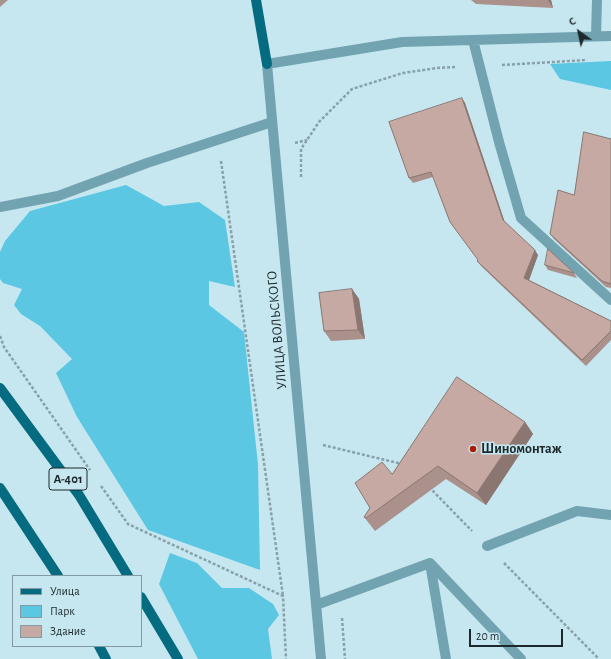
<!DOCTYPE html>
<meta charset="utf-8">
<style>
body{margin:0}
#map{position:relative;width:611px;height:659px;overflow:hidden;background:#c6e7f0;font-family:"Alegreya Sans",sans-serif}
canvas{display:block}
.legend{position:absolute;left:12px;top:575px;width:130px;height:72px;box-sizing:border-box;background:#c6e7f0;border:1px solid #829ba2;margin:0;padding:5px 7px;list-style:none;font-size:12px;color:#1c282c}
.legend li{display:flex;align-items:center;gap:8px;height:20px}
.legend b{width:20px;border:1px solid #829ba2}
.north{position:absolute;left:559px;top:12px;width:40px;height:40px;-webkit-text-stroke:3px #c6e7f0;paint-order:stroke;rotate:327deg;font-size:11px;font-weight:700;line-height:16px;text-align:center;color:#1c282c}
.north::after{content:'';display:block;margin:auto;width:14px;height:18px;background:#1c282c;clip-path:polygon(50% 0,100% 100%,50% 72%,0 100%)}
.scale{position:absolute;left:469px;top:629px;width:94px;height:18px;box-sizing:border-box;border:2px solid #1c282c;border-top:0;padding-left:5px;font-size:12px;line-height:14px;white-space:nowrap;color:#1c282c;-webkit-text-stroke:3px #c6e7f0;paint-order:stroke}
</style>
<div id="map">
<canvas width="611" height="659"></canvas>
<ul class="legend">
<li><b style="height:5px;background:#056b80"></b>Улица</li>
<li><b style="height:11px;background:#5bc7e3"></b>Парк</li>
<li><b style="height:11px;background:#c6a9a2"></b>Здание</li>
</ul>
<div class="north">С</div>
<div class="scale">20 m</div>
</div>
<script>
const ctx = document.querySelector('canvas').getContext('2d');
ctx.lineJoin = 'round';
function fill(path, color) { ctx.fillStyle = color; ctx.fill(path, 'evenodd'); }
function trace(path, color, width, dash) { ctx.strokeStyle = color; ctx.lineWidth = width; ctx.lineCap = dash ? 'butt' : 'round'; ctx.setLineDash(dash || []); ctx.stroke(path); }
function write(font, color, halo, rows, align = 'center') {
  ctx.font = font + ' "Alegreya Sans",sans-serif'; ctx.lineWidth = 3; ctx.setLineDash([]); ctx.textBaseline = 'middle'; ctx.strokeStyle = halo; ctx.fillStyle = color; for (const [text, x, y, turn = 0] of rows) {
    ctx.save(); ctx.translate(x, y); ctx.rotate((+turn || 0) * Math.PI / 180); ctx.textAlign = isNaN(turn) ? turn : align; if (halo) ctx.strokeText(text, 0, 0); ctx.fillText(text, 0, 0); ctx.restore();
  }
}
const green = new Path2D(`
 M611,61V90L560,79L550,64Z
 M126,185L164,206L199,202L225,220L235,287L209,281V305L244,332L258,465L260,570L148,530L77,417L56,373L72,359L40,326L21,314L14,305L22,289L3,283L0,279V252L5,241L30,211Z
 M170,553L197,563L222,588H249L273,604L279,615L268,629L272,659H198L159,584Z`);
const path = new Path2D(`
 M502,65L587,60
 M295,143L307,140
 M221,161L283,596
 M301,177V149L319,122L352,89L403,73L437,68L457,67
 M0,336L4,347L90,470
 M323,445L402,464
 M101,486L128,524L283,596L286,659
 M429,487L472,531
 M504,563L599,659
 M342,618L345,659`);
const minor = new Path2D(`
 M596,36L597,0
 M473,40L499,142L521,218L611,300
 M0,207L58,196L147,163L272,122
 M487,546L577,511L611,515
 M430,563L521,659
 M430,563L446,659
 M316,605L430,563
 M321,659L267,64L402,42L611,36`);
const major = new Path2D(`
 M256,0L267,64
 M0,388L79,495L128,576
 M0,488L58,576
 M141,597L178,659
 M99,646L106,659`);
const wall = new Path2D(`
 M0,0H8L0,7Z
 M471,0H551L553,8L476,4Z
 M462,98L465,103L505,223L538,255L529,280L611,321V340L586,366L481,266L477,261L478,260L433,177L413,183L409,178Z
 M611,139V288L606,287L554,239L550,234L574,195Z
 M545,265L574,273L577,278L548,270Z
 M352,289L359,299L365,339L331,341L324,331Z
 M525,422L533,434L486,505L446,479L375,531L364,517L392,474Z`);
const shadedWall = new Path2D(`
 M548,0H551L553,8Z
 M462,98L465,103L506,226L503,220Z
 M535,250L538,255L528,283L524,278Z
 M352,289L359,299L365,339L358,330Z
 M525,422L533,434L486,505L477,493Z`);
const building = new Path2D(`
 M462,98L503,220L535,250L524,278L611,321V331L582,360L477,261L478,260L450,222L431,172L409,178L389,122Z
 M584,132L611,139V284L602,281L550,234L558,190L574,195Z
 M548,249L574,273L545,265Z
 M352,289L358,330L324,331L319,293Z
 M457,377L525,422L477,493L438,466L366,518L364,517L370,508L355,483L382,462L392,474Z`);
const markers = [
 [473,449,4,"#ac1c05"]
];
const shields = [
 [68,479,38]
];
const shieldNames = [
 ["А-401",68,479]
];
const streetNames = [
 ["УЛИЦА ВОЛЬСКОГО",277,330,-95]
];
const poiNames = [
 ["Шиномонтаж",481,449]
];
fill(green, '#5bc7e3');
trace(path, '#88a1a9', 2.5, [3, 2]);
trace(minor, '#71a3b1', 10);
trace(major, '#056b80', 10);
fill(wall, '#aa918b');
fill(shadedWall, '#8b7671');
fill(building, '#c6a9a2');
trace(building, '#8b7671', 1);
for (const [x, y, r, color] of markers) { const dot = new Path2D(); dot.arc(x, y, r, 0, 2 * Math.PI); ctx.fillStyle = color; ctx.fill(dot); trace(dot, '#c6e7f0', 1.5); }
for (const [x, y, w] of shields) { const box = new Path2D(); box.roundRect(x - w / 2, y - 11, w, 22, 3); ctx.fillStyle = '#c6e7f0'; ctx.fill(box); trace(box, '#1c282c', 1); }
write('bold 13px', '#1c282c', null, shieldNames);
write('14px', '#1c282c', '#c6e7f0', streetNames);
write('bold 14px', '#1c282c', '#c6e7f0', poiNames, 'left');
</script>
